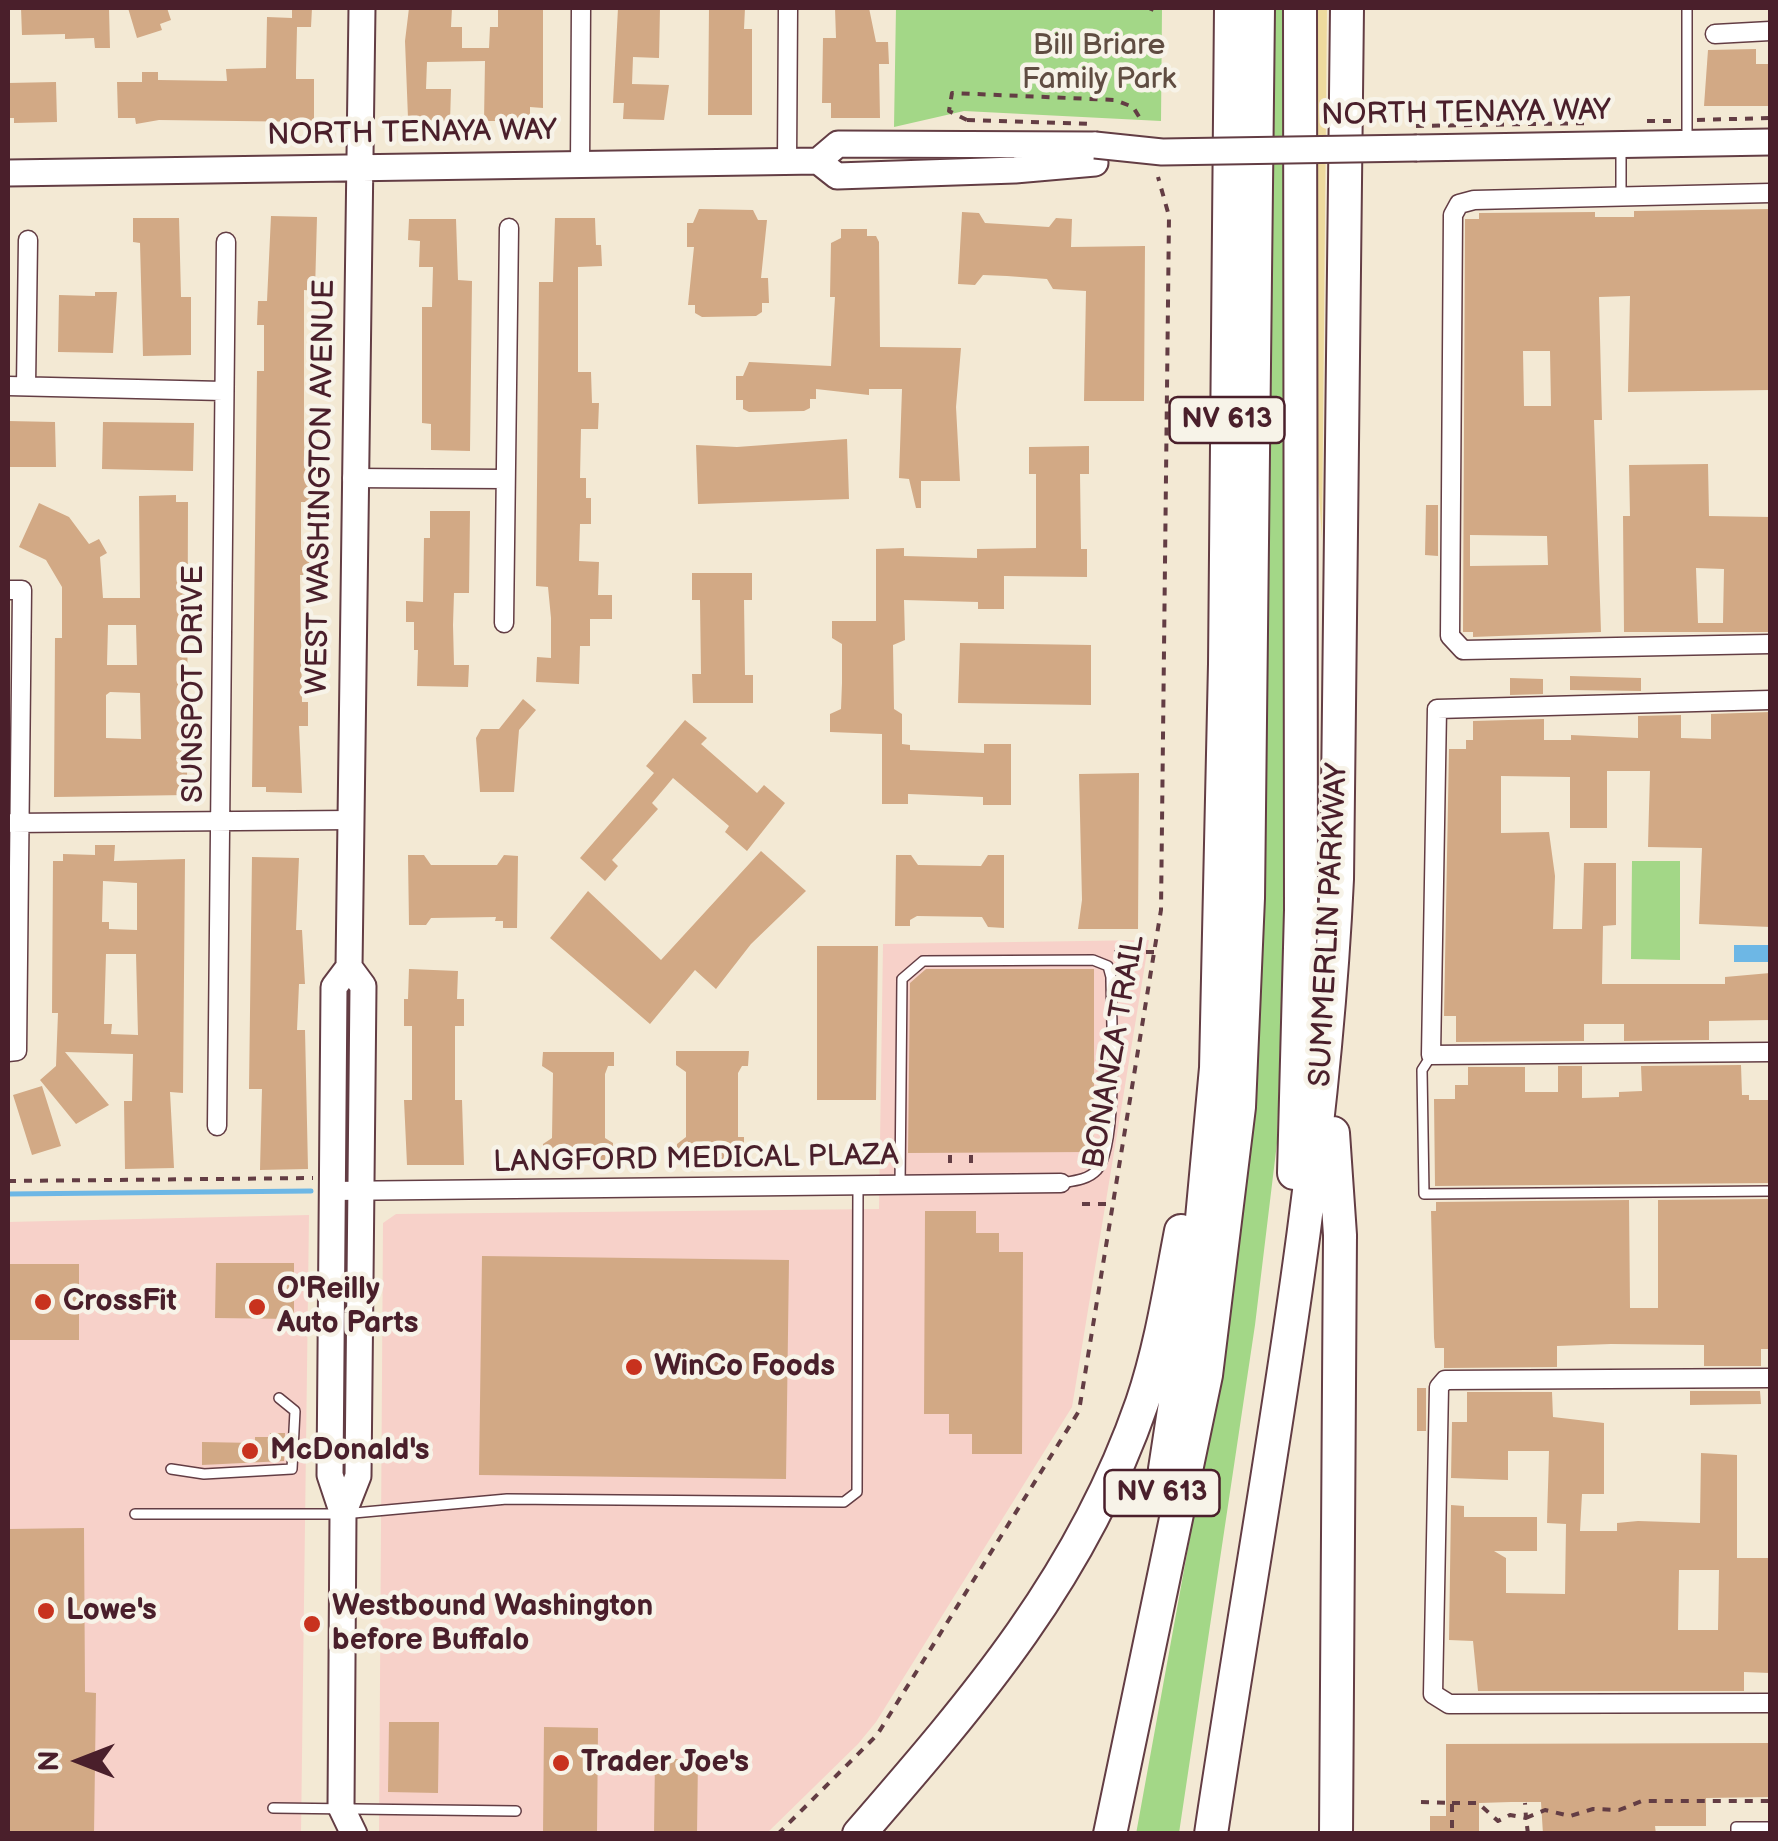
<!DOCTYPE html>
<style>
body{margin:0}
#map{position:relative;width:1778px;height:1841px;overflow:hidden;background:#f3e9d4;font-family:"Balsamiq Sans",sans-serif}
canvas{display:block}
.frame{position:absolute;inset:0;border:10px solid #4a1f2b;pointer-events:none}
.north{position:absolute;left:30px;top:1711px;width:100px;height:100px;-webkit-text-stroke:8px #f7f3e8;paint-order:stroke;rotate:270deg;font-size:28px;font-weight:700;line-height:40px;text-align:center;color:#4a1f2b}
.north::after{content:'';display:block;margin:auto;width:35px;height:45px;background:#4a1f2b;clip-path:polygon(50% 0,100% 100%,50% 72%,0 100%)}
</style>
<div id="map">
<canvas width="1778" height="1841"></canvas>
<div class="frame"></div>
<div class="north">N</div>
</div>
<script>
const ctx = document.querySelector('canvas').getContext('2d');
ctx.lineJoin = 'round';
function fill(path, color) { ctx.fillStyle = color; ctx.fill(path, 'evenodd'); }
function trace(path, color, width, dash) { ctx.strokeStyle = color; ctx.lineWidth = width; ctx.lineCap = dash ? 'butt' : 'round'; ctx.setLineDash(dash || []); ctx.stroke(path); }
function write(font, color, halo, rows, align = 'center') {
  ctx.font = font + ' "Balsamiq Sans",sans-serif'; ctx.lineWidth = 9; ctx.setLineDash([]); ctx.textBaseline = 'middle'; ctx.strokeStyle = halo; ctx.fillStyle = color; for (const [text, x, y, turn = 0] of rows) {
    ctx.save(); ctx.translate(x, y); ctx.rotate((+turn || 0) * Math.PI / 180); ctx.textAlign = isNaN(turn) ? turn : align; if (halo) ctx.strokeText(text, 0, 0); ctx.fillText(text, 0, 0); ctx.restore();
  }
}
const built = new Path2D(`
 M1149,940L1072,1407L876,1722L858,1744L767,1833L379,1834L383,1223L396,1214L879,1209L883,944Z
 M309,1215L301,1833H8V1222Z`);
const green = new Path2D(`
 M896,8H1162L1161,121L964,111L894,127Z
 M1269,8H1289L1288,787L1277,1143L1255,1325L1179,1833L1136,1834L1220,1372Z
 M1632,861H1680V960L1631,959Z`);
const sand = new Path2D(`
 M1313,8H1327L1322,540L1314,416Z`);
const water = new Path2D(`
 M1734,945H1770V962H1734Z`);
const stream = new Path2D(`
 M8,1194L311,1191`);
const building = new Path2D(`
 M21,8H109L110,48H95L94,38L65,39V34L22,35Z
 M128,8H167L171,20L160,24L162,30L137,38Z
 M292,8H312L311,27H297L296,72V79H314V122L159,120L136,124L135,118H118L117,82H142V72H158V80L227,81L226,69L266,68L267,17L292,18Z
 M409,8H452L451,27H462V48H489L490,27H498V8H543V108L530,107V121H484L485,61L427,62L426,89H451L450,122L408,118L405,41Z
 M618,8H660L659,58L633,57L632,84L669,85L664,120L623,119L624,103H613Z
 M709,8H745L744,29H752V115H708Z
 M835,8H869L876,42H888L889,64H879L880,118H831V103H822L823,38H836Z
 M1756,49V64H1770V106H1704L1708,50Z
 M56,82L57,122L14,123V118H8V83Z
 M699,209L753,210L758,220H767L761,278H768L769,303H762V312L756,316L702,317L695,313V305H688L694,247H687V223H693Z
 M1770,209V390L1628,392L1630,296L1599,297L1602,420H1594L1601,632L1473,637V632H1463L1465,219H1479V213L1595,212V217H1634V211ZM1523,351H1550L1551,406H1524ZM1470,535L1547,536L1548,565L1470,566Z
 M962,212L979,213L985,223L1049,227L1056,218L1072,219L1071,247L1145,246L1144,401H1084L1086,291L1053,289L1047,279L1007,276L983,275L975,285L958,284Z
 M271,216L317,217L315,291L304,290V445L307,479H312V502H301V550H310L309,575H300L302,702H308V726H299L302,793L266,792V787H252L257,371H264V325H257L258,301H267Z
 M133,218H179L181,297H191V355L143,356L140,243L133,242Z
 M555,218H595L596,245H601L602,266L578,267V372H591L592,403H599L598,429H581L580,478H586V498H591V524H580L579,561L599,562L598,595H612V619H590V646H580L579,684L536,682L537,657L551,658V618L548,587L536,586L539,282H553Z
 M409,219H456L458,280L472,281L470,451L431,450V424L422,423V307H432L433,267H419L420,241L408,240Z
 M841,229H867V236H876L879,242L880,347L961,348L956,407L960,481H921V508H916L909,479L899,478L902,389H869V395L816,389V399H810V408L804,411L749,412L743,409V400H736V376H743L749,362L831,366L835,297H830L831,243L841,238Z
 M95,292H117L113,353L58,352L59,295L95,296Z
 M8,421L55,422L56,467H8Z
 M103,422L194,423L193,471L102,469Z
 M847,439L849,499L698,504L696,445L737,447Z
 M1089,446V474H1080L1081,549H1087V577L1004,576V609H978V602L904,600L905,640L893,645L894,709L902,714V744L910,745V750L984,753V744H1011V805H983V797L908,794V804H882V734L830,732V714L841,709L842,683V644L832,638V621H876V549L904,548V556L977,558V549L1036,548V474H1029V447Z
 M1708,464L1709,516L1770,517V632H1624L1623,516H1630L1629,465ZM1696,568L1724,569L1723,623H1698Z
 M176,495V502H188L187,795L54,797L55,638H62V587L46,560L19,547L39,503L69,517L89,544L99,539L107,553L100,557L103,598H140L139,496ZM108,625H136L137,665H107ZM110,692L140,693L141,739L106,738V695Z
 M1426,505H1438V556L1425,555Z
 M430,511H470L469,593H454L453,625L454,665H469L468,687L417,686L418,650H414V622H406V601L423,602L424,538H430Z
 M692,573H752V600H744L745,675H753V703H693L692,674H701L700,600H692Z
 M960,643L1091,645V705L958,703Z
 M1570,676L1641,678V691L1570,690Z
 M1510,678L1543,679V694L1510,695Z
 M523,699L536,710L519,730L514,792H480L476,738L481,729H499Z
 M1770,712V927L1699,924L1702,848L1648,847L1650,771H1607V828H1570V777L1501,776V833L1549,832L1555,876L1553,929H1582L1584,863H1616V925L1603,926L1602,984H1725V977L1770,973V1020L1709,1021V1040L1624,1041V1024H1584V1041L1456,1042V1016H1444L1449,749H1466V740H1473V721L1544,719V740H1571V735L1638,738V716L1681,715V738L1711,739V714Z
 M685,720L707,738L701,744L757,793L764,785L785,803L747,851L725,832L729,826L673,778L652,803L658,809L612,860L618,866L605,881L580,858L654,773L646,766Z
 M1139,773L1138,929H1078L1082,900L1079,774Z
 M95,845H115L114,861L185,859L183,1093L170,1092L174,1168L125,1169L124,1101H132L133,1054L65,1052L109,1105L76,1124L40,1080L56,1066L58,1013H52L53,861H63V854L95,855ZM103,881L137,883V930L109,929V922H102ZM106,954H136L138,1035L111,1034L112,1024H104Z
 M761,851L806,891L751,944L716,989L695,970L650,1024L550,938L588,891L661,960Z
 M408,855H424L431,865H497L504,855L518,856L517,928H503V921H495L496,917L431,918L426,925H409Z
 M896,855H911L918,865L981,866L988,855H1004V928L988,927L982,917L917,916L910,920V926H895Z
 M252,857L299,858L296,930H302L305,984H299L297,1030H305L308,1169L260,1170L262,1089H249Z
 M817,946H878L876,1100H817Z
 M409,969L458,971L457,999H464V1026H455V1100H462L464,1165H407L404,1100H412V1026H404V999H408Z
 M926,969H1094V1138H1089V1152L908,1153L910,983Z
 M676,1051H749L748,1066H742L738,1073V1137H744V1160H677V1144L686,1137V1072L676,1065Z
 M543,1052H614V1066H608L605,1074V1138L613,1143V1160H543V1144L552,1138L553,1073L542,1066Z
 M1741,1065L1742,1095H1749V1100H1770V1183L1435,1186L1434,1099H1455V1085H1468V1067H1525V1092H1558V1066H1582V1098L1619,1097V1092L1642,1091L1641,1066Z
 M42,1086L61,1146L32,1155L13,1095Z
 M1770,1199V1349H1761V1366H1704V1345L1611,1344L1557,1346V1367L1444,1368V1348H1435L1434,1338L1431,1211H1436V1202L1629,1200L1630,1308H1658V1200Z
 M925,1211H976V1233H999V1252H1023L1022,1454H972V1434H949V1414H924Z
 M482,1256L789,1260L786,1479L479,1475Z
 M216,1263H294V1319L215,1318Z
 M8,1264H79V1340H8Z
 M1417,1388H1426V1431H1417Z
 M1690,1391H1760L1761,1404L1690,1405Z
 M1467,1392H1552L1553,1417L1604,1423V1494H1582L1580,1531H1617V1523L1638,1521L1700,1523L1701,1453L1737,1455V1558H1770V1673L1744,1672V1691H1478L1473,1641L1449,1640L1451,1505L1464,1506V1517H1537V1551H1494L1506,1558V1593L1565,1594L1566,1524L1547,1523L1549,1451H1508V1480L1451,1478L1452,1422H1467ZM1679,1570H1719L1718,1630H1678Z
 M270,1433H285L284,1461L202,1465V1442L255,1443V1437H270Z
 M84,1528L85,1692L96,1693L94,1834H8V1529Z
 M389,1722H439L438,1793L388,1792Z
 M544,1727L598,1728L597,1834H543Z
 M1770,1743V1797L1706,1798V1826H1655L1656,1834H1543L1541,1802H1511L1479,1803V1834H1430V1816H1446V1744Z
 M655,1759H698L697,1834H654Z`);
const path = new Path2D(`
 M1151,11L1152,8
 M967,120L949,111L952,93L1115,100L1133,107L1143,123
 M1697,120L1770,118
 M1647,121H1677
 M1114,952H1154
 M950,1155V1170
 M971,1155V1166
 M8,1181L313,1178
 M1082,1204H1112
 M1421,1802L1452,1803V1834
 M1452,1803H1478L1498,1821L1510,1815L1526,1818L1525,1803
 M778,1834L877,1735L1079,1411L1161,910L1169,216L1158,177
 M1528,1834L1526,1818L1545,1810L1570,1816L1593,1809L1619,1810L1642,1801H1770`);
const lane = new Path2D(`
 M1687,141V8
 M1621,149V197
 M1431,1056L1422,1070L1424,1194L1770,1191
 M900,1185L902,979L923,961L1093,960L1108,966L1111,977C1111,1013 1119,1147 1097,1170C1088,1180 1073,1181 1061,1183
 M171,1469L204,1474L292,1469L295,1411L279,1398
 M135,1514H343L507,1499L844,1502L857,1492L858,1186
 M273,1808L516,1811
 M1736,1834V1827H1770`);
const street = new Path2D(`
 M1715,34L1770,31
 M787,161L788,8
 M580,164L581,8
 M1770,193L1474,200L1459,204L1453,215L1450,636L1463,650L1770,644
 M8,386L223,391
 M26,386L28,240
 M352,478L505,479
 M8,590H22L17,1051L8,1052
 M504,623L509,228
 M1770,700L1437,709L1431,1055L1770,1052
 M11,823L350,820
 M217,1126L226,242
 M332,1191L1061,1183
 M1770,1378L1445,1380L1439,1387L1433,1694L1449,1704L1770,1703`);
const secondary = new Path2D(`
 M1417,148L1770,142
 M818,161L837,176L1015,170L1095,163
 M8,173L818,161L838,144L1095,145
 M343,1514L358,1476L363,986L349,967
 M354,1834L341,1807L343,1514L330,1475L334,987L349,967L362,8`);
const highway = new Path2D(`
 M1333,1133L1340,1235L1336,1834
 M1294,1173L1301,910L1300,8
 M1165,1469L1200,1240L1216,1068L1225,664L1231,8
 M859,1834C977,1698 1082,1576 1142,1403C1161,1347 1170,1288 1181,1231
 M1110,1834L1206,1375L1239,1107L1248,898L1258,8
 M1211,1834C1258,1515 1322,1200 1337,879L1347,8`);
const pathBridge = new Path2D(`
 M967,120L1092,124
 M1416,126L1592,123`);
const secondaryBridge = new Path2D(`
 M1095,145L1162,152L1417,148`);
const markers = [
 [43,1302,10,"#c8321e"],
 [257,1307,10,"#c8321e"],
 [634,1367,10,"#c8321e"],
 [250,1451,10,"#c8321e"],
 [46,1611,10,"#c8321e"],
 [312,1624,10,"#c8321e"],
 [561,1763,10,"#c8321e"]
];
const shields = [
 [1227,420,115],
 [1162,1493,115]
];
const shieldNames = [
 ["NV 613",1227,420],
 ["NV 613",1162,1493]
];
const parkNames = [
 ["Bill Briare",1099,46],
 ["Family Park",1099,80]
];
const streetNames = [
 ["NORTH TENAYA WAY",1466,114,-1],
 ["NORTH TENAYA WAY",412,134,-1],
 ["WEST WASHINGTON AVENUE",322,487,-89],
 ["SUNSPOT DRIVE",194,684,-90],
 ["SUMMERLIN PARKWAY",1330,925,-87],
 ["BONANZA TRAIL",1115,1052,-80],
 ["LANGFORD MEDICAL PLAZA",696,1160,-1]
];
const poiNames = [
 ["O'Reilly",277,1290],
 ["Auto Parts",277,1324],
 ["CrossFit",63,1302],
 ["WinCo Foods",654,1367],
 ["McDonald's",270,1451],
 ["Westbound Washington",332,1607],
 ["before Buffalo",332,1641],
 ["Lowe's",66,1611],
 ["Trader Joe's",581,1763]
];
fill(built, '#f7d1c9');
fill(green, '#a3d787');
fill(sand, '#eeda9e');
fill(water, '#6db7e5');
trace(stream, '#6db7e5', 5);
fill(building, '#d2a985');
trace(lane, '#633d44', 12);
trace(street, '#633d44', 21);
trace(secondary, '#633d44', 29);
trace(highway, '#633d44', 36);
trace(path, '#633d44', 4, [8, 8]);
trace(lane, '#fff', 9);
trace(street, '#fff', 18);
trace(secondary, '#fff', 25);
trace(highway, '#fff', 32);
trace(secondaryBridge, '#633d44', 29, []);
trace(pathBridge, '#633d44', 4, [8, 8]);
trace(secondaryBridge, '#fff', 25);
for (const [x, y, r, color] of markers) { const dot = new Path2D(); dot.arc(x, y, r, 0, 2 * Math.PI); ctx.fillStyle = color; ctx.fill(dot); trace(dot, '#f7f3e8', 4); }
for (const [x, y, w] of shields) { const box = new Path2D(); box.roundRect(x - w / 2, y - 23, w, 46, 8); ctx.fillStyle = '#f7f3e8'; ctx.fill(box); trace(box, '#4a1f2b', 2.5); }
write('bold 28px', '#4a1f2b', null, shieldNames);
write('30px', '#604d42', '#f7f3e8', parkNames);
write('30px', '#4a1f2b', '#f7f3e8', streetNames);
write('bold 30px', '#4a1f2b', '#f7f3e8', poiNames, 'left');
</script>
